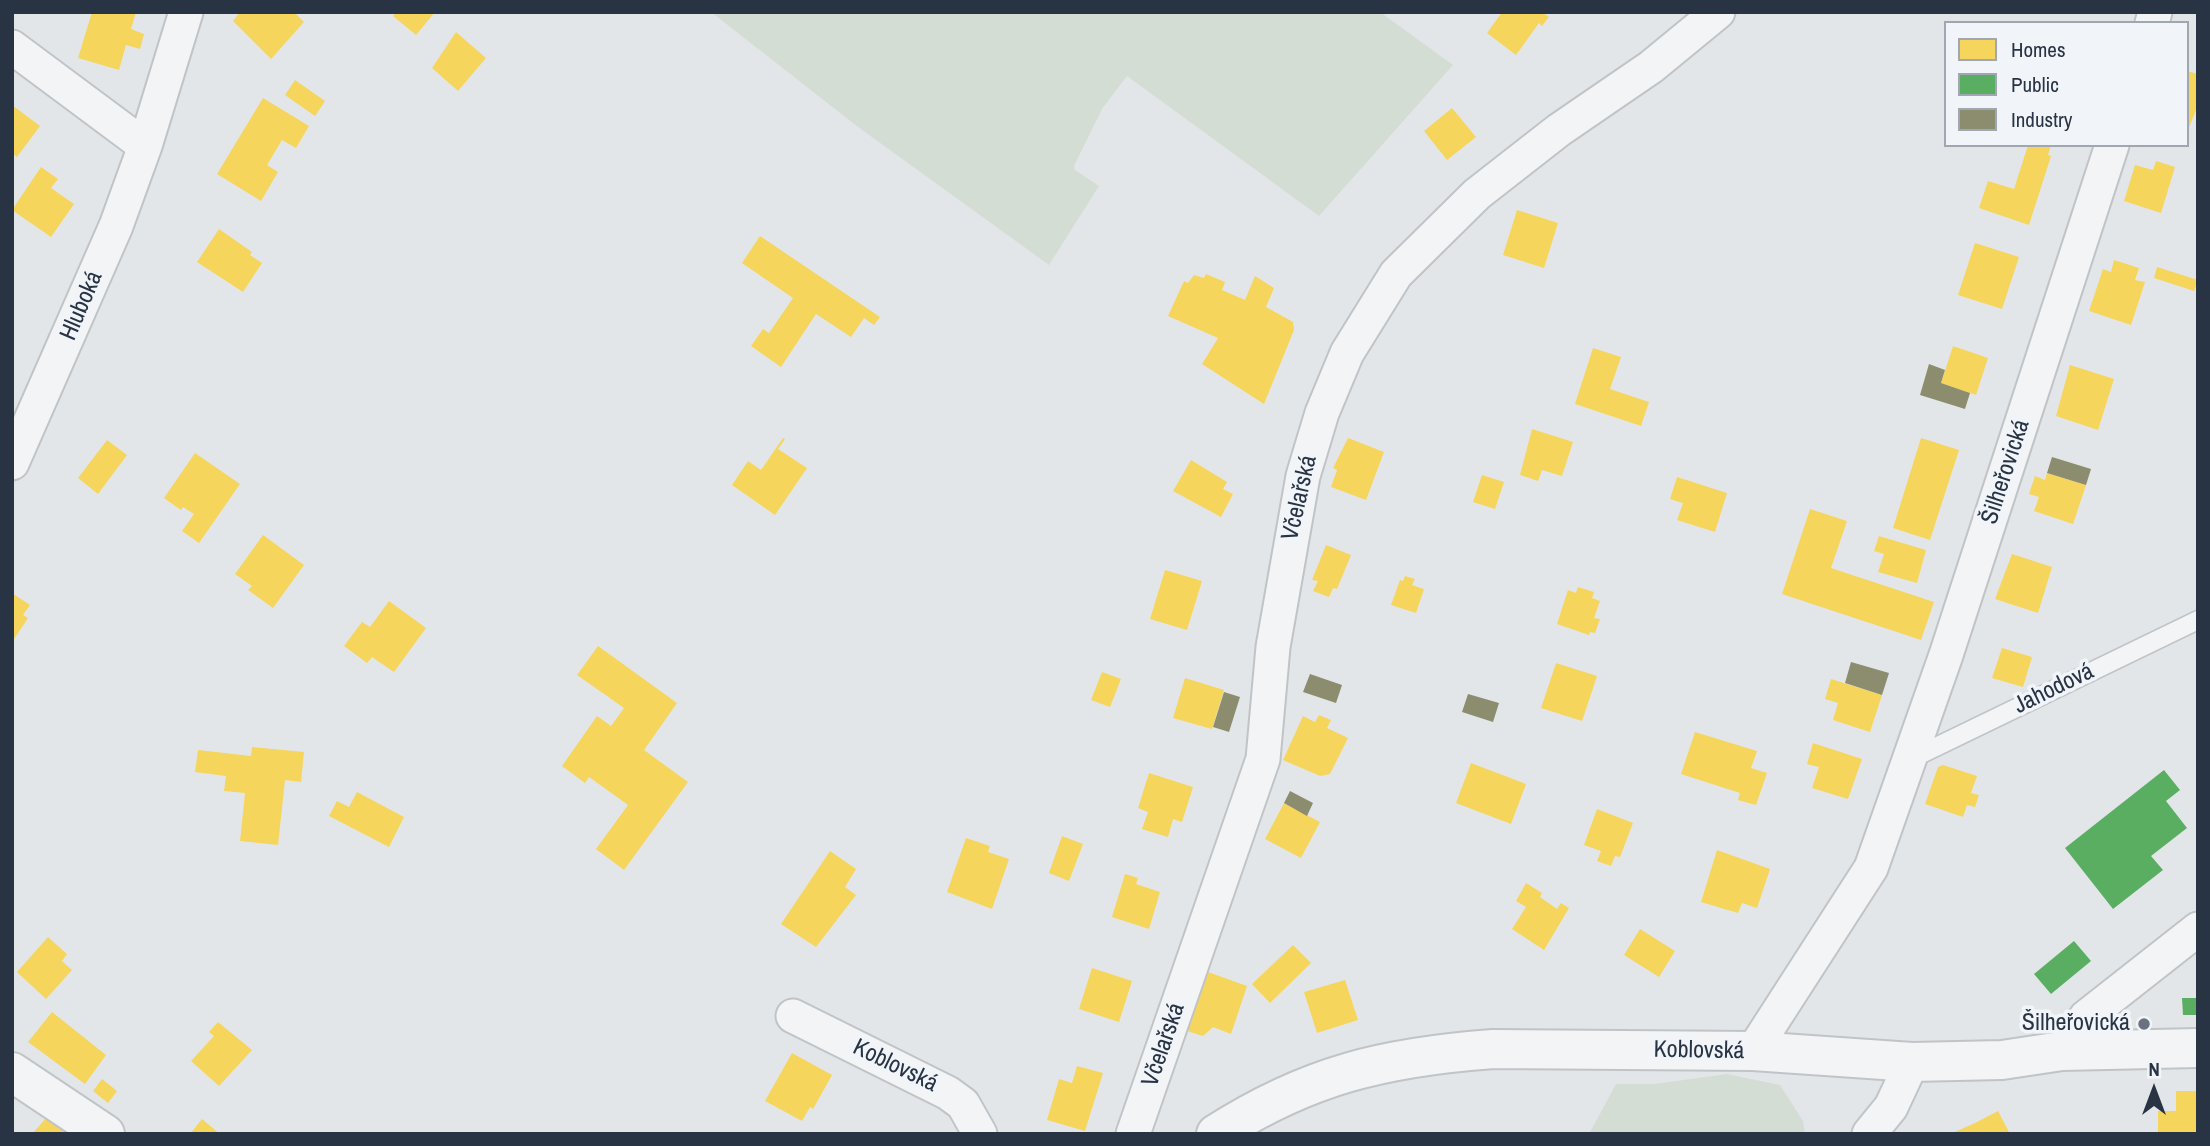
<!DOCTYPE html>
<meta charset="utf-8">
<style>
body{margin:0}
#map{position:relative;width:2210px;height:1146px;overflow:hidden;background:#e3e6e9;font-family:"Archivo Narrow",sans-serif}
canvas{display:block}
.frame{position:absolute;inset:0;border:14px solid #283444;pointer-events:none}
.legend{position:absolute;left:1944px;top:21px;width:245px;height:126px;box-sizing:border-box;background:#f1f4f8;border:2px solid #a1a7b0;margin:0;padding:9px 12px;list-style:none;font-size:21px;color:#283444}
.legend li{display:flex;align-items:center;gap:14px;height:35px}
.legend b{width:35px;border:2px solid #a1a7b0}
.north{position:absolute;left:2119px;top:1055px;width:70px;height:70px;-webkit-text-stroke:5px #f1f4f8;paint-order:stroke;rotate:0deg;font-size:19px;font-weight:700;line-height:28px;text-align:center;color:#283444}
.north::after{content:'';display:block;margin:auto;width:24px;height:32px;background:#283444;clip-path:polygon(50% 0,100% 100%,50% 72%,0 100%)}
</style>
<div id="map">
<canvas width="2210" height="1146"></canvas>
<div class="frame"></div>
<ul class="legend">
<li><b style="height:19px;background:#f6d55c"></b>Homes</li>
<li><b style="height:19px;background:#5aae61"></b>Public</li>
<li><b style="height:19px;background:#8c8c6e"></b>Industry</li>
</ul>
<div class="north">N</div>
</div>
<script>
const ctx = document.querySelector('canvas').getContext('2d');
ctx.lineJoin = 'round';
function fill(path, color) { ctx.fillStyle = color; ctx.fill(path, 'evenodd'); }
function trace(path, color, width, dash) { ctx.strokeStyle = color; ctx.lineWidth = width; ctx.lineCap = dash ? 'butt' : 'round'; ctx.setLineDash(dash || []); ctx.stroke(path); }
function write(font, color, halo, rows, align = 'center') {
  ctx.font = font + ' "Archivo Narrow",sans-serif'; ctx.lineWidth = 7; ctx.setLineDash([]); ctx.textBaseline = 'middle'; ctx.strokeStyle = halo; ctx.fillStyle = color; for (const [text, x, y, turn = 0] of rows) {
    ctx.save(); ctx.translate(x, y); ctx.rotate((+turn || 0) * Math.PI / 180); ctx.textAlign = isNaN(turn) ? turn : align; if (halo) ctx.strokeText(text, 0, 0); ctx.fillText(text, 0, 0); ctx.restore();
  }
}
const green = new Path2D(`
 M711,12H1380L1453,65L1319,216L1127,76L1102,109L1074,166L1075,170L1099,186L1049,265L858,127Z
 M1727,1074L1780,1085L1803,1121L1805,1134H1589L1616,1084H1654Z`);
const homes = new Path2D(`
 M92,12H136L131,29L144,34L140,49L126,45L119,70L78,58Z
 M240,12H294L304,22L271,59L233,21Z
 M396,12H435L416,35L393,16Z
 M1502,12H1542L1549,17L1542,26L1539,23L1516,55L1487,33Z
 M456,32L486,58L458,91L432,68Z
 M2187,71L2198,74V105L2188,130Z
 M295,80L325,101L315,116L285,95Z
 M263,98L309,126L296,148L282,140L267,165L278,172L261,201L217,174Z
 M12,105L40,126L17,157L12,153Z
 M1452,108L1476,137L1447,160L1424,131Z
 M2028,145H2051L2048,155L2051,156L2029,225L1979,208L1988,181L2014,189Z
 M2156,161L2175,167L2161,213L2124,201L2135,165L2153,170Z
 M41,167L58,179L51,188L74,204L51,237L12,210Z
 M1517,210L1558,223L1544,268L1503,255Z
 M219,229L252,252L250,255L262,263L243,292L197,262Z
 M760,236L880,317L874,325L864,318L851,337L816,314L781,367L751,346L763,329L769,333L793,298L742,263Z
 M1975,243L2019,257L2002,309L1958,295Z
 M2114,260L2139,268L2135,280L2145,282L2131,325L2089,311L2103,269L2111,272Z
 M2157,267L2198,280L2194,291L2154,278Z
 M1206,274L1225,282L1222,290L1245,300L1255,276L1274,288L1266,307L1293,322L1294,330L1264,404L1202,364L1218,338L1168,316L1184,281L1188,283L1194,275L1204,278Z
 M1953,346L1988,358L1976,395L1941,383Z
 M1593,348L1621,357L1610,389L1649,402L1641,426L1575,404Z
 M2070,365L2114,379L2098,430L2056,416Z
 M1532,429L1573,442L1562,476L1542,470L1538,481L1520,475Z
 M783,438L785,439L778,449L807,468L775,515L732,485L748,461L761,470Z
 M1348,438L1384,452L1366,500L1331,487L1337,470L1333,468Z
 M1921,438L1959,450L1930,540L1893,528Z
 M107,440L127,455L98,494L78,478Z
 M195,453L240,484L199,543L182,531L194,514L183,507L181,510L164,498Z
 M1191,460L1227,482L1223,489L1233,494L1221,517L1173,491Z
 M2047,473L2086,485L2073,524L2034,511L2039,497L2029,494L2035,476L2045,480Z
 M1482,475L1504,482L1495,509L1473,502Z
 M1677,477L1727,493L1715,532L1677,520L1683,503L1670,499Z
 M1810,509L1847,521L1831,568L1934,602L1921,640L1782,594Z
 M263,535L304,565L273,608L248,590L252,586L235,574Z
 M1879,536L1926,550L1917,583L1878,572L1884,554L1874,551Z
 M1326,545L1351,555L1337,589L1333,588L1329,597L1313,591L1318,581L1312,580Z
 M2012,554L2052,567L2038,613L1995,599Z
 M1165,570L1202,581L1187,630L1150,619Z
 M1405,576L1415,579L1412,585L1424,589L1416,613L1391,605L1400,580L1403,581Z
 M1578,587L1594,592L1592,598L1600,601L1594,618L1600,619L1595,633L1590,632L1589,635L1557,624L1568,590L1576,593Z
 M12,593L30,605L23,615L28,618L12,642Z
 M389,601L426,628L394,672L372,657L367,663L344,646L362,622L370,627Z
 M598,646L677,703L644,750L688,782L624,870L596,849L628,805L589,777L585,783L562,766L597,716L611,726L624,708L577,675Z
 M2002,648L2032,657L2023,687L1992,678Z
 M1556,663L1597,676L1582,721L1541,708Z
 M1102,672L1121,679L1110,707L1091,700Z
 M1185,678L1224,690L1212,729L1173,718Z
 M1831,679L1882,695L1870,732L1833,720L1838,703L1825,699Z
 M1319,715L1331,720L1327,728L1348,738L1330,774L1320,776L1283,760L1303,716L1315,722Z
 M1695,732L1757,751L1751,768L1767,773L1756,805L1738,800L1740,793L1681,774Z
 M1813,743L1862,759L1848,799L1812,788L1819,767L1807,764Z
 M252,747L304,752L301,782L285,780L278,845L240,841L245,793L224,791L226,776L195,772L198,750L251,756Z
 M1471,763L1526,784L1511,824L1456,803Z
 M1943,765L1977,776L1971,793L1979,795L1975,807L1967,805L1963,817L1925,804L1938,767Z
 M1149,773L1193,787L1182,822L1173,819L1168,837L1142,829L1148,812L1138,808Z
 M357,792L404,817L389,847L329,816L337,801L349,807Z
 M1284,803L1320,822L1301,858L1265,839Z
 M1597,809L1633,823L1620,857L1615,856L1611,866L1597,861L1601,851L1584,845Z
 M1062,836L1083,844L1069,881L1049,873Z
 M966,838L990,846L988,852L1009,859L992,909L947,892Z
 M1717,850L1770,869L1757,908L1742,903L1738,913L1701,902Z
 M830,851L856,869L845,887L856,895L816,947L781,924Z
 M1125,874L1138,878L1136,884L1160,892L1149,929L1112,917Z
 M1526,883L1542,893L1540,897L1557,909L1561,903L1569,908L1544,950L1512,929L1526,907L1516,901Z
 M1640,929L1675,951L1659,977L1624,955Z
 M48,937L67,954L62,961L72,970L46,999L17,972Z
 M1293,945L1311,963L1270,1003L1252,984Z
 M1092,968L1132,981L1119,1022L1079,1009Z
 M1208,972L1247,986L1231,1034L1213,1027L1203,1036L1187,1031Z
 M1345,980L1358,1020L1317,1033L1304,992Z
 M52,1012L106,1055L85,1084L28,1042Z
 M218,1022L252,1050L219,1086L191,1061L214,1036L209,1032Z
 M792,1053L832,1075L813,1109L810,1107L802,1121L765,1101Z
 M1077,1066L1103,1073L1085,1131L1047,1120L1059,1079L1072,1083Z
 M102,1079L117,1091L108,1103L93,1091Z
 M2176,1091H2198V1132H2158V1111H2176Z
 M1998,1111L2010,1134H1950L1975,1123Z
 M47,1117L66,1134H32Z
 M202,1119L220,1134H190Z`);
const public = new Path2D(`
 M2164,770L2180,790L2166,801L2187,828L2151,856L2163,870L2113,909L2065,848Z
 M2074,941L2091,961L2051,994L2034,974Z
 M2182,998H2198V1015H2183Z`);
const industry = new Path2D(`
 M1929,364L1945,370L1941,383L1970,393L1965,409L1920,395Z
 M2052,457L2091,469L2086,485L2047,473Z
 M1851,662L1889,673L1882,695L1845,683Z
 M1310,674L1342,685L1336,703L1303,692Z
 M1224,692L1240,697L1229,732L1213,727Z
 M1468,694L1499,703L1493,722L1462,712Z
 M1290,791L1313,803L1307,816L1284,803Z`);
const service = new Path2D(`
 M1911,759L2198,620`);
const minor = new Path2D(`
 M2152,23L2155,12
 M12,47L145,146
 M12,463L116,226L145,146L186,12
 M793,1016L948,1093L963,1104L980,1134
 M1753,1051L1871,868L1946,655L2112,145
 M2062,1051L2086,1017L2198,929
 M1133,1134L1263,759L1273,647L1303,476L1322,413L1347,353L1396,274L1477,194L1559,130L1651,67L1718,12
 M1869,1134L1891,1107L1912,1062`);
const tertiary = new Path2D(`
 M12,1072L105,1134
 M1216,1134C1308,1075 1385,1057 1493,1049L1753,1051L1912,1062L2002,1060L2062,1051L2198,1048`);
const markers = [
 [2144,1024,7,"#69727e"]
];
const streetNames = [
 ["Hluboká",82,306,-67],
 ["Šilheřovická",2006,472,-72],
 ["Včelařská",1300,498,-77],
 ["Jahodová",2054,689,-26],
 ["Včelařská",1164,1045,-71],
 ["Koblovská",1699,1051,1],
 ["Koblovská",895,1066,26]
];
const poiNames = [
 ["Šilheřovická",2130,1024]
];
fill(green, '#d4ddd3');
fill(homes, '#f6d55c');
fill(public, '#5aae61');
fill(industry, '#8c8c6e');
trace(service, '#c1c4c7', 21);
trace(minor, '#c1c4c7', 37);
trace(tertiary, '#c1c4c7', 42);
trace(service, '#f2f4f5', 18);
trace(minor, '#f2f4f5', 33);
trace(tertiary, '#f2f4f5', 38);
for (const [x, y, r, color] of markers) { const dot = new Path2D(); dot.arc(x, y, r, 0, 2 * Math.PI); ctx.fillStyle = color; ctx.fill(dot); trace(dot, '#f1f4f8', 2.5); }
write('24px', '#283444', '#f1f4f8', streetNames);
write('24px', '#283444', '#f1f4f8', poiNames, 'right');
</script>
